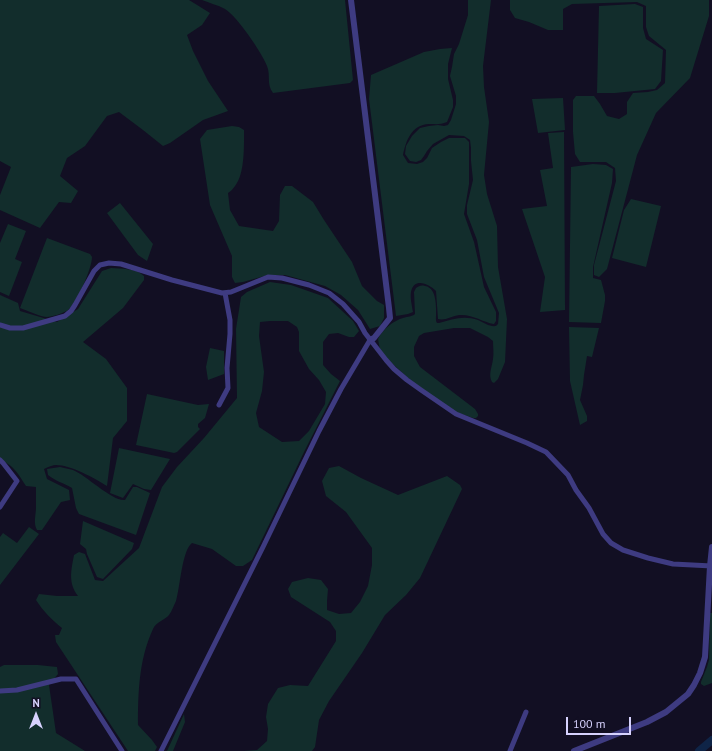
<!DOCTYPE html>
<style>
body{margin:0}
#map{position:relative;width:712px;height:751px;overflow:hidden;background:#120f23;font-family:"PT Sans",sans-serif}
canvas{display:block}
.north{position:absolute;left:16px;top:695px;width:40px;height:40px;-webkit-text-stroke:3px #120f23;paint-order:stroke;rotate:0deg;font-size:11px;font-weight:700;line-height:16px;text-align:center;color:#d7d2fe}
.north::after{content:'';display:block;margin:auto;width:14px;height:18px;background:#d7d2fe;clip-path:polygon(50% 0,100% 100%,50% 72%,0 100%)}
.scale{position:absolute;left:566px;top:717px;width:65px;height:18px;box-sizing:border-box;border:2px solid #d7d2fe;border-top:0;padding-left:5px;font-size:12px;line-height:14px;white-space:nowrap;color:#d7d2fe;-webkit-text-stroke:3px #120f23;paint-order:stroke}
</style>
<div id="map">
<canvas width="712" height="751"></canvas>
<div class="north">N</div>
<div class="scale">100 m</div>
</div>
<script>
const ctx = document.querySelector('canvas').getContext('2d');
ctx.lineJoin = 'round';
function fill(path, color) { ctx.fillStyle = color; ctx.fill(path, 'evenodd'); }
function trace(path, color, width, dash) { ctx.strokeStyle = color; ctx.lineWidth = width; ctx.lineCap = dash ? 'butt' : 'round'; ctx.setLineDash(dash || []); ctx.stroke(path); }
const green = new Path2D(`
 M0,0H189L210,13L202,25L187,35L193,51L208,81L228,111L203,120L170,143L163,146L143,130L119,112L107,116L85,146L67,158L60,176L78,191L71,203L59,202L40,228L0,210V195L11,167L0,161Z
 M202,0H345L353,80L350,83L273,93C266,83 271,76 267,66C262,53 237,16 225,9C218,5 209,3 202,0Z
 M468,0H491L483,66L484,87L489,122L484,175L487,194L497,226L498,267L507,319L505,362L498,379L494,383L492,382C488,375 492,367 493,359C494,353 493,347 493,341L488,337L470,328H454L424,333L419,336L414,347V356L420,367L475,409L478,414V416L476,418H473L456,412L417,386L385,357L380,350L378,339C383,329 393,321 403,318C408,316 412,317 415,314L414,292L416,288C419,286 421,285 425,286C438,288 436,310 436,321L437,323H439C452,319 464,315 478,320C484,323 490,327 496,326L498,324L499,313L484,277L477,240L467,214V205L473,180L471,161V148L470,140L464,136L449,135L433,144L427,151L424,156L421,160L416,162L410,161L405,154L406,146L412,136L420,128L429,126L438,125L444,126L448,125L451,120L456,104V96L450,76L452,67L454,54L459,44L468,15Z
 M510,0H709V16L690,78L656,113L637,155L607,269L599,277L594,275V265L616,181L615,168L606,162H580L575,154L573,132V100L576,96H594L600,104L607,116L619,119L627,114V102L633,93L648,92L657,90L665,83L666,50L649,36L646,27V6L637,2L572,4L563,9V30H548L529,22L515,18L510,10Z
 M635,4L643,7V28L646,39L663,50L661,81L655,89L615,93H597L599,6Z
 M452,48L448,64V79L453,100V107L447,122C440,125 436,124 429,124C411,125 406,141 403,155L408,163L417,164L423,162L427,158L432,148L441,142L449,138H465L469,142V184L464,214L474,242L484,287L496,312V321L494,324C482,322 473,314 459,315C452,316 445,321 438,319L436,291C429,284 414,277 411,292C410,298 412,306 413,312L408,314L396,316L369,99L371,75L424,52L440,49Z
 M563,98L565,130L538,133L532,99Z
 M232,126L239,127L244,130C244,145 245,174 235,186C233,189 231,191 228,193L230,210L239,226L273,231L279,221L280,195L285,186H292L313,202L324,220L352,262L362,286L377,301L384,305V318L380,326L370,329L358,310L341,295L325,286L285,275H268L243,282L235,283L232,277V256L210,205L200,139L207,130Z
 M564,132L565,310L540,312L545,277L522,209L547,206L540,170L553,168L548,133Z
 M593,164L606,165L613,169L612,183L593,267V278L601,280L605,295V301L601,323L569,322L571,167Z
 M631,199L661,206L646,267L612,258L624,210Z
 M120,203L153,244L147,261L138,255L107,213Z
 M8,224L26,231L15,259L22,262L9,296L0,292V243Z
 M47,238L90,254L92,257C92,268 77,303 68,310C64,313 52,317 47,317C41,317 26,310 20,308Z
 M111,268C122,269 136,268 144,276V280L123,308L83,342L106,359L127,388V421L113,438L107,486C94,478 71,465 56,465C53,465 48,467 44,469L47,479L69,490L70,500L61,502L42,530H37C33,523 36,515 36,507C36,501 36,494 36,487L26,486C18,474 14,465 0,460V295L18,303L20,311L57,322L78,309L102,271Z
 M270,282L291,285L328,298L353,321L359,331L354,337H349L338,333L329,334L323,342V365L331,374L340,381L305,450L252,560L243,566H236L212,549L192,543C182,550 180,588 176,601C174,605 172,611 169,615C165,620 156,622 153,629C139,659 138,692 138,725L152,740L157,747L155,751H128L56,642L55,635H59L62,628C52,620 43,611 36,600L39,594L57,596H78C68,583 71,571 74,555L79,552L85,554L95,580L103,581L139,548L162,487L177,467L204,438L237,398L236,329L241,297L247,292ZM270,321H288L297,327L299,332V351L309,369L319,380L326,392L325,404L309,431L299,441L282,442L259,427L256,413L262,391L264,372L259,336L260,322Z
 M569,327L599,328L592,357L587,356L584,375L583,385L580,400L587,416V421L580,425L570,381Z
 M210,348L224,351V374L208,380L206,367Z
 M147,394L198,405L209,404L205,418L198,424V427L200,429L177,452L174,453L136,445Z
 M119,448L170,459L151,490L144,489L133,484L123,498L110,493Z
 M339,466L361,478L398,495L447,476L460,485L462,489L420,578L406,595L385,615L362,653L329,701L319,720L315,747L312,751H244L257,750L267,741L268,729L266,717L268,704L278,688L290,685L308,686L336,641V631L330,622L291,597L288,589L292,582L308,578L321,580L328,589L327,601V610L339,614L351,613L360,602L368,586L372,565V548L346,512L326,496L322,481L329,468Z
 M60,467C64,468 69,469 73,470C86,475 113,502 125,500L133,487H137L150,493L136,535L79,514L76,508L72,488C64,483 55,481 48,475L47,469Z
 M83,521L134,543L132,549L103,579L97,577L87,554L86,549L80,544Z
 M29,527L39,534L0,585V537L3,533L17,543Z
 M710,613H712V683L704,686L701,684V682L707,667L709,660Z
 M4,665H38L57,667L58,674L49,685L56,733L85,751H0V667Z
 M184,714L185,722L173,751H167Z`);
const river = new Path2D(`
 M699,751L712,740`);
const minor = new Path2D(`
 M0,325L10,328H23L65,316L71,311L75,305L94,271L100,265L109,263L121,264L172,280L222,293L231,292L268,277L282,278L309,285L329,293L343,304L359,322L365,333L386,360L394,369L407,380L421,390L456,414L527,443L546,452L568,475L576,490L589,508L603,534L611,543L623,550L648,558L673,564L712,566
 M219,405L228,388L227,368L230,334V320L225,293
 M0,460L3,463L17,481L0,507
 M0,691L17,690L61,679H76L122,751
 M161,751L263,547L319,431L341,389L370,340
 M510,751L526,712`);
const tertiary = new Path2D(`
 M351,0L389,308L390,318L374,338L370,340
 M574,751L647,722L666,712L688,694L694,685L700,673L705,657L710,566L712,547`);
fill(green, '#122d2c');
trace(river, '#0f2447', 8);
trace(minor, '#3e3b81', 5);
trace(tertiary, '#3e3b81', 6);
</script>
